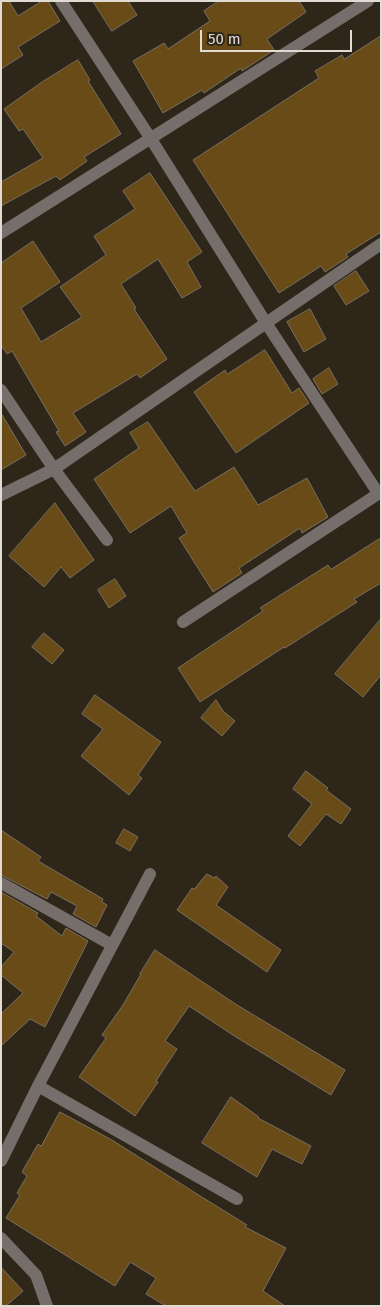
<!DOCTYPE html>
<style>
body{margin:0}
#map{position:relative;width:382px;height:1307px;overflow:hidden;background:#2e2618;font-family:"Fira Sans",sans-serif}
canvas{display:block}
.frame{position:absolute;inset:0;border:2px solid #e1dcd3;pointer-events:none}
.scale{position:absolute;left:200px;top:30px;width:152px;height:22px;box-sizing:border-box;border:2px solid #e1dcd3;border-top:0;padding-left:6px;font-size:15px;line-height:18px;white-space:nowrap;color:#e1dcd3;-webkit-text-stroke:4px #2e2618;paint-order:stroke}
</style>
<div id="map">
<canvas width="382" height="1307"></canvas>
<div class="frame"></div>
<div class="scale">50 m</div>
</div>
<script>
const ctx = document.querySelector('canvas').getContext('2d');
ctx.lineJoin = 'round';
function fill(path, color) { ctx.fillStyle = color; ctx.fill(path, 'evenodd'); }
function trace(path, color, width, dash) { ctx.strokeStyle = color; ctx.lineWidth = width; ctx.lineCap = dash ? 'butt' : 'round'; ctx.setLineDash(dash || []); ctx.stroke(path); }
const building = new Path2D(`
 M1,1H9L18,16L42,1H48L60,21L18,47L23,55L1,69Z
 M93,1H128L137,15L112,31Z
 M219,1H299L306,12L267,39L274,50L242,71L241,68L204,93L202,90L163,113L133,61L164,43L168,49L210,21L204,11Z
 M381,36V232L346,254L348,257L325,272L321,266L279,293L193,160L319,78L315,71L342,55L344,59Z
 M78,60L90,80L88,81L121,134L84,157L87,161L60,180L56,176L1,206V182L43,158L23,129L19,131L4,109L42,82Z
 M150,173L202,252L187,262L201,287L182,298L158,259L121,284L136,308L134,309L167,359L140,378L137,374L73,413L86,432L65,446L56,432L59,431L12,351L7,354L1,345V263L33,241L60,282L21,308L41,342L82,317L60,287L106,255L94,236L135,209L123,191Z
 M356,271L369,291L346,305L334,286Z
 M310,309L326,339L304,352L287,322Z
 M265,350L292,393L299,388L309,403L236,453L194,392L225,370L227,374Z
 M329,368L338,384L322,394L313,379Z
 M1,413L26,455L1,470Z
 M148,422L195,491L234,467L258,505L307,478L328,517L302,533L300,528L239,568L242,573L213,592L179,538L187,533L171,506L130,533L94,479L139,448L130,433Z
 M55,503L94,560L70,578L61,567L44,587L9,556Z
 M381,538V583L354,599L357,602L285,648L284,647L200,702L178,668L263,611L260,608L328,565L331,569Z
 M115,579L126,596L109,608L98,590Z
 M381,619V675L363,697L335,674Z
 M44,633L64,650L52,664L32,647Z
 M95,695L161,742L138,775L142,778L129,795L81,756L103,729L82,714Z
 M216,700L223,711L235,721L222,736L201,718Z
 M306,771L328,788L326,790L351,809L341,824L326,814L300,846L288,836L312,804L293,789Z
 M124,829L138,837L130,851L116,843Z
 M1,830L41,857L38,861L103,899L102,902L107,905L96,927L73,914L77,906L51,892L47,899L1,875Z
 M207,874L214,878L216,876L228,887L216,905L281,950L267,972L177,910L192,888L194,889Z
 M1,892L38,913L36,916L62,936L66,928L88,941L45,1027L30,1019L1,1046V1014L23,993L1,975V967L14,952L1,943Z
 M155,950L237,1005L345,1070L331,1095L236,1037L189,1006L165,1041L177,1049L156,1081L158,1082L135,1116L79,1077L106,1038L102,1035L123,1005L141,974H140Z
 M231,1097L259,1117L258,1118L311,1146L302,1164L272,1149L257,1177L202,1143Z
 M60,1112L112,1140L197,1194L247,1225L245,1227L286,1248L263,1291L285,1306H166L146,1294L156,1278L130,1262L115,1286L6,1218L20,1195L17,1193L27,1176L22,1172L38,1144L41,1146Z
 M1,1267L23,1291L6,1306H1Z`);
const minor = new Path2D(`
 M61,1L151,139L266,323L378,493
 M1,233L368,1
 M1,390L54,469L107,540
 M1,495L54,469L381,244
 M183,622L381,492
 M1,883L112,945
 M38,1086L237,1199
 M1,1161L38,1086L150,874
 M1,1238L36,1275L47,1306`);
fill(building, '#694b18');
trace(building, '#796f60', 1);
trace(minor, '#766e6a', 12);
</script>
